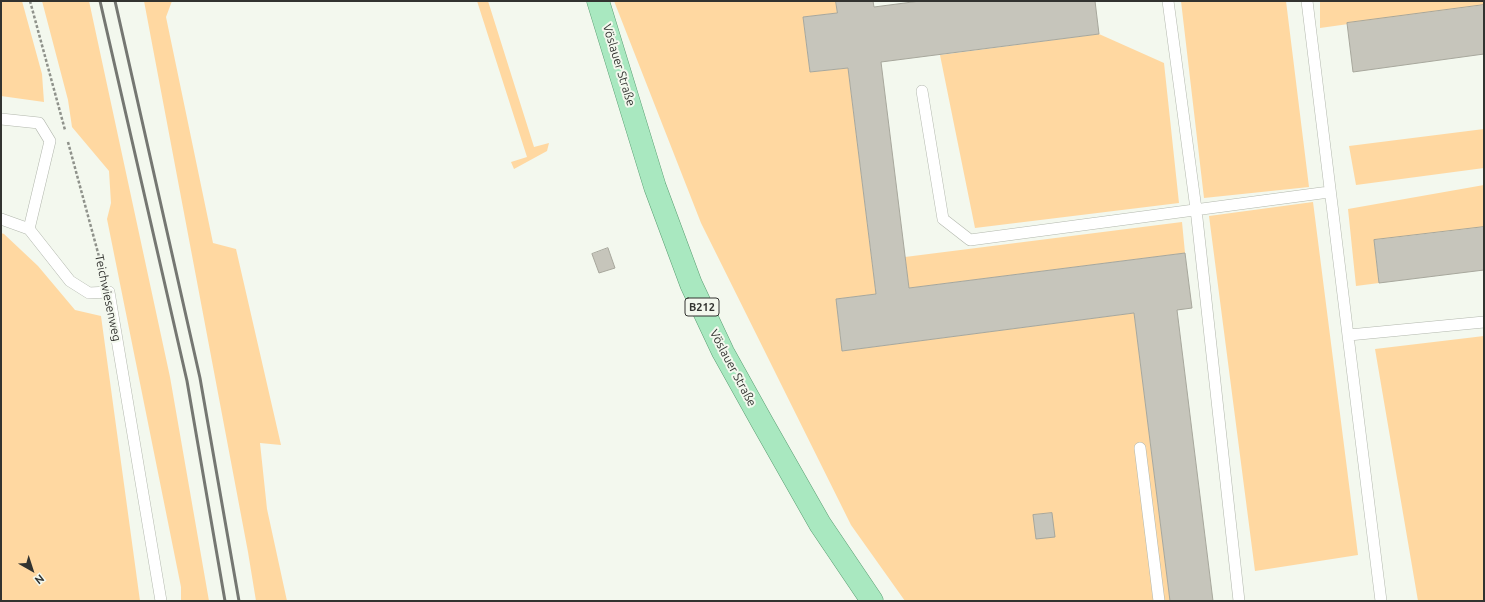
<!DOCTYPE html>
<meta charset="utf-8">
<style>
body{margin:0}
#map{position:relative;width:1485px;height:602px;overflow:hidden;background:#f3f8ee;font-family:Ubuntu,sans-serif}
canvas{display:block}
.frame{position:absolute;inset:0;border:2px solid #323330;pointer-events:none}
.north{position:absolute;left:12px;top:550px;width:40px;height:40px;-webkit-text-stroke:3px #f3f8ee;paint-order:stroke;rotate:141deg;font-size:11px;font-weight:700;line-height:16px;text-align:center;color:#323330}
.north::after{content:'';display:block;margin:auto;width:14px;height:18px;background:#323330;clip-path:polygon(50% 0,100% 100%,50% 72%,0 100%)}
</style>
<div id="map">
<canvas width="1485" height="602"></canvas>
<div class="frame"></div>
<div class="north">N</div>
</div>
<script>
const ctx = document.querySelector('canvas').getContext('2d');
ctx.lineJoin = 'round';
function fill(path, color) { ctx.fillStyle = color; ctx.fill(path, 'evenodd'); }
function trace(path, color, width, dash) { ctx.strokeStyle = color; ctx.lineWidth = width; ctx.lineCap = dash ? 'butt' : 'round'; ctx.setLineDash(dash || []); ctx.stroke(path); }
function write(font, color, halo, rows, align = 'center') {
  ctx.font = font + ' Ubuntu,sans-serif'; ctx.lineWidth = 4; ctx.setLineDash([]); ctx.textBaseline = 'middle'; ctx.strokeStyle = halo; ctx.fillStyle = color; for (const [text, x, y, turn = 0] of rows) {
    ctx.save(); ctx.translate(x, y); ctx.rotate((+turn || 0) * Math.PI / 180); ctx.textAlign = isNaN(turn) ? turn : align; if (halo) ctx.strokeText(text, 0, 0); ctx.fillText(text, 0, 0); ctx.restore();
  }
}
const green = new Path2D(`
 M1,1H22L42,74L44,102L1,96Z
 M42,1H89L170,377L209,601H181V587L107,219L111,203L109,171L72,127L68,100Z
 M144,1H172L166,17L213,243L236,249L281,445L260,443L267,509L287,601H256L248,552Z
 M477,1H488L534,147L549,143L547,151L514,169L511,162L527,157Z
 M614,1H836L837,13L803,17L810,72L848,68L876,294L836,299L842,351L1134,313L1170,601H905L851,525L701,223Z
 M1181,1H1286L1309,187L1204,198Z
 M1320,1H1484V5L1320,28Z
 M1099,34L1164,63L1179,203L975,228L940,55Z
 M1484,129V168L1356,185L1349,146Z
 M1484,185V227L1374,240L1379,283L1356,286L1348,209Z
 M1313,202L1358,555L1255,571L1209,216Z
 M1182,222L1185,253L909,288L905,257Z
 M1,233L4,234L38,266L75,310L101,316L140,601H1Z
 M1484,336V601H1418L1375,349Z`);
const building = new Path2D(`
 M836,1H873L874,7L920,1H1095L1099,34L881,62L909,288L1185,253L1192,308L1177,310L1213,601H1170L1134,313L842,351L836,299L876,294L848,68L810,72L803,17L837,13Z
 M1484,5V54L1353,72L1347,23Z
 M1484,227V270L1379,283L1374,240Z
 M608,248L615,268L599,273L592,254Z
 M1052,513L1055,537L1036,539L1033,515Z`);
const path = new Path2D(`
 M30,1L65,130
 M68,142L104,275`);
const service = new Path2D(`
 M1168,1L1196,209L1239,601
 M1307,1C1330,201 1357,401 1381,601
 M922,91L943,219L970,240L1329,192
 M1,119L39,123L50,141L29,229
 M1,219L29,229L70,281L89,293L109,292L161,601
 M1349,335L1484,322
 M1140,448L1159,601`);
const primary = new Path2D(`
 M598,1L655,187L691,284L723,352L762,422L820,524L872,601`);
const rail = new Path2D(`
 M100,1L187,381L225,601
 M115,1L200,378L239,601`);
const shields = [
 [702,307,34]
];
const shieldNames = [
 ["B212",702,307]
];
const streetNames = [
 ["Vöslauer Straße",619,65,73],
 ["Teichwiesenweg",108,298,78],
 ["Vöslauer Straße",733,368,62]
];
fill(green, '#ffd8a1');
fill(building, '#c6c5bb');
trace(building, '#a7a79c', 1);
trace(service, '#b2b7ad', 12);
trace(primary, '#5a9e72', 23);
trace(path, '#8f928b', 2.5, [3, 2]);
trace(service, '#fff', 11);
trace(primary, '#a9e8c0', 22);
trace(rail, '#757772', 3);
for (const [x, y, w] of shields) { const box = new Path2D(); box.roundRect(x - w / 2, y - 9, w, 18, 3); ctx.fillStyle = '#f3f8ee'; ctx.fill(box); trace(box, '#323330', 1); }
write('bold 11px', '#323330', null, shieldNames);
write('12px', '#323330', '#f3f8ee', streetNames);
</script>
